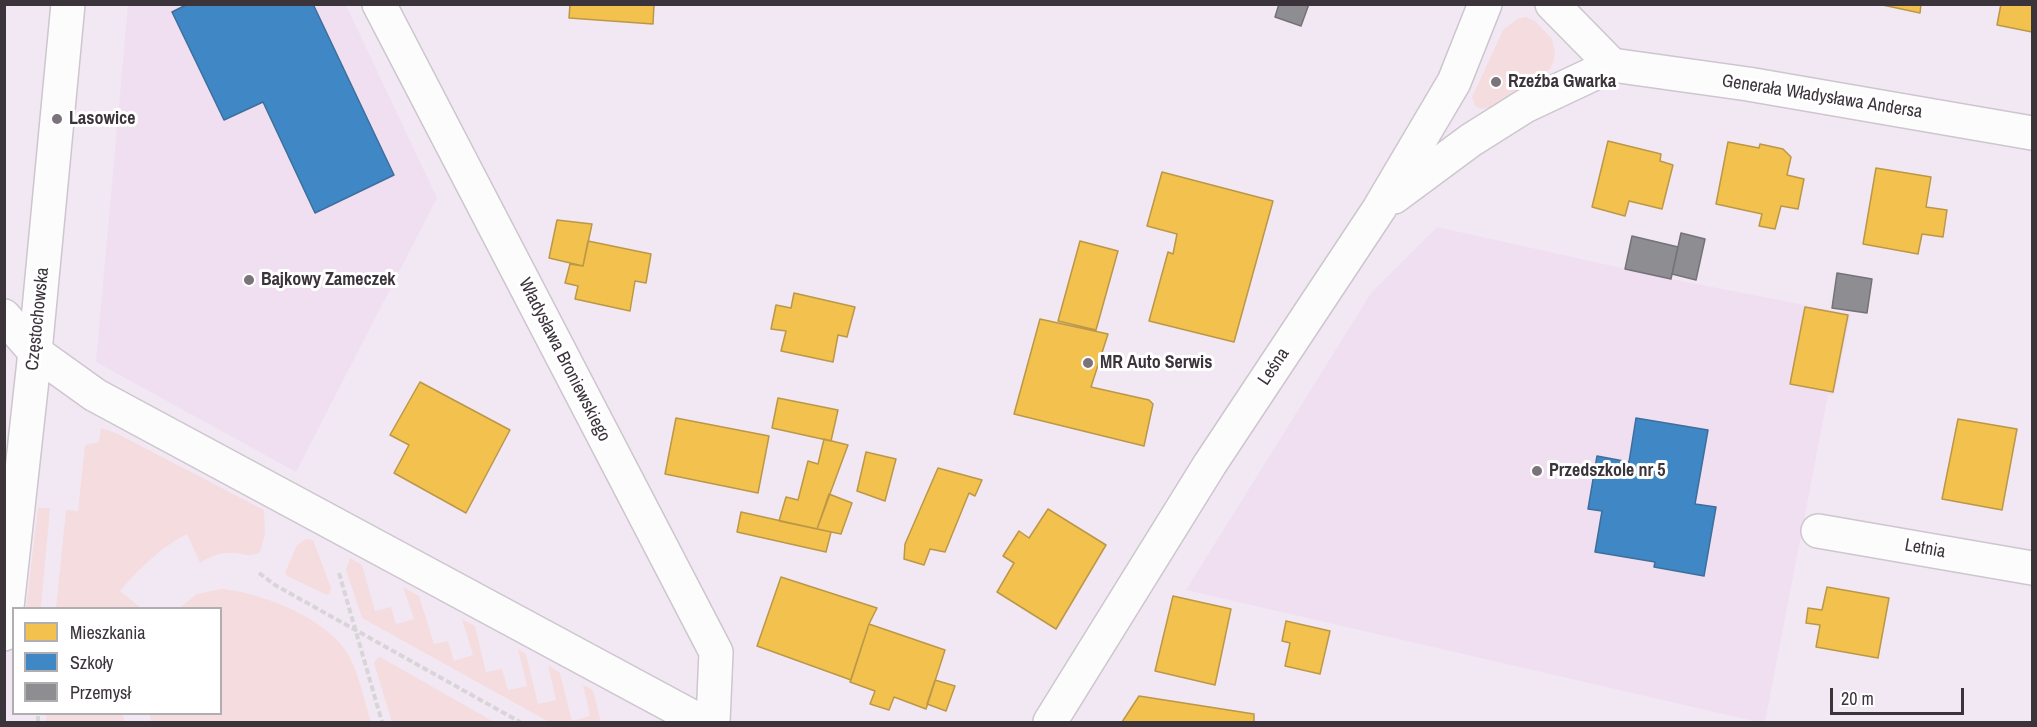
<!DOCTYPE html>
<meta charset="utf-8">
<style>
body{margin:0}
#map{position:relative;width:2037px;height:727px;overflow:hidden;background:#f2e8f3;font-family:"Archivo Narrow",sans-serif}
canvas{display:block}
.frame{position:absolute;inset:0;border:6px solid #3b343b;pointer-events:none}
.legend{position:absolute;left:12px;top:607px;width:210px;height:108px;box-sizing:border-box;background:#fff;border:2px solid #b1aeb1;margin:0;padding:8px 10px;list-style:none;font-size:18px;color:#3b343b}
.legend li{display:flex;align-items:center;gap:12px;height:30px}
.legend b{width:30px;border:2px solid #b1aeb1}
.scale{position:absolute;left:1830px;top:688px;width:134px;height:27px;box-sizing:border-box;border:3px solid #3b343b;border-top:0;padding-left:8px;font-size:18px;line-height:21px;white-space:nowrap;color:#3b343b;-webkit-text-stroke:4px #fff;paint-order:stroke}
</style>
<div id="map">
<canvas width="2037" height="727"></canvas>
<div class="frame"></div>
<ul class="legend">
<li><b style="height:16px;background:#f2c14e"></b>Mieszkania</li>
<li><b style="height:16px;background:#3f88c5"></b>Szkoły</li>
<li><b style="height:16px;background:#8d8d92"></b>Przemysł</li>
</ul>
<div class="scale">20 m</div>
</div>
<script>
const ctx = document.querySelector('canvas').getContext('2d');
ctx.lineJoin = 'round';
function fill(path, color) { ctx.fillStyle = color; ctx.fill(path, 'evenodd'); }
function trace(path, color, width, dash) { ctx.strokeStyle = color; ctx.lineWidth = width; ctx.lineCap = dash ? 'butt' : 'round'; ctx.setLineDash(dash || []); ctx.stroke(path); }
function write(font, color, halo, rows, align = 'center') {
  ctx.font = font + ' "Archivo Narrow",sans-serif'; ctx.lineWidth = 6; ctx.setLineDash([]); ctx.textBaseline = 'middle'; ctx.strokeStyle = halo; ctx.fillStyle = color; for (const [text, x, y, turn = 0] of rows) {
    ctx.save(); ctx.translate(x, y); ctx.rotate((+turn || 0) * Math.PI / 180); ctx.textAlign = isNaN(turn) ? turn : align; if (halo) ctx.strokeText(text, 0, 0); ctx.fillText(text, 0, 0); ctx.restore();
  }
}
const built = new Path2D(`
 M128,5H346L437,198L296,472L96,362Z
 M1437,227L1671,279L1851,314L1834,395H1828L1765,722H1758L1186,590L1371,293Z`);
const green = new Path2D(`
 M1526,17L1535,21L1552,39L1555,53L1553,62L1550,69L1490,107L1481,109L1475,106L1472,97L1503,30L1517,19Z
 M101,428L118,434L264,510L265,535L260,552C251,558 243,553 232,553C220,552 210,557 200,563L187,534C160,548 140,568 120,591L141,608H56L66,510L78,511L85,445L99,442Z
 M38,508H50L41,608H26Z
 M306,539L313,540L315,545L331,588L330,593L327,595L287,576L285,573L297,545Z
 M350,558L362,565L375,611L391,607L396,624L414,619L403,587L419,596L434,644L448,641L454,661L473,655L462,619L475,626L486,672L502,669L508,690L527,686L518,649L526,654L538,704L556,700L548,665L560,673L572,721L590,716L583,685L593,690L601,722H549L362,618L346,570Z
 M221,589C261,592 329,619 349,656C360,676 364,701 371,722H151L150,714H220V608H179L197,594Z
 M378,657L382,658L494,722H392L374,663Z
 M46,714H123L124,722H46Z`);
const homes = new Path2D(`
 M570,4H654L653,24L569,18Z
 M1878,4H1921L1920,13Z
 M2001,4H2032V32L1997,25Z
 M1608,141L1661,154L1660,161L1673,165L1662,209L1629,201L1625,216L1592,207Z
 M1728,142L1759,148L1760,144L1783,149L1791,157L1787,175L1804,179L1798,209L1781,206L1775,229L1759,226L1762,214L1716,204Z
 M1876,168L1931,177L1926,207L1947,210L1943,237L1922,234L1918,254L1863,244Z
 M1162,172L1273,201L1234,342L1149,321L1168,252L1173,254L1177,234L1147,226Z
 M557,220L592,224L583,266L549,258Z
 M588,241L651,254L646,283L635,281L630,311L575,299L578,286L565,283L570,264L583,266Z
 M1080,241L1118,251L1096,330L1058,321Z
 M794,293L855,307L847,337L838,335L833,362L781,351L786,331L771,329L776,305L791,308Z
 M1805,307L1848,315L1833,392L1790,384Z
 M1040,319L1108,334L1091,387L1149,400L1153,404L1144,446L1014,414Z
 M420,382L510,430L466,513L394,473L409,445L390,435Z
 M778,398L838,410L831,441L772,428Z
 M676,418L769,436L758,493L665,474Z
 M1958,419L2017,429L2002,510L1942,499Z
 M824,439L848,445L817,529L779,521L786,497L798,500L808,461L818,464Z
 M866,452L896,459L885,501L857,491Z
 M938,468L982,480L975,496L969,493L945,552L930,549L924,565L904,559L905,544Z
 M829,494L852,503L841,534L817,529Z
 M1048,509L1106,545L1056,629L997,592L1014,563L1003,556L1019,531L1029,538Z
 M741,512L831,532L826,552L737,532Z
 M781,577L877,608L869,624L851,680L757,646Z
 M1827,587L1889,598L1878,658L1816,647L1820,625L1806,623L1808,608L1822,610Z
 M1173,596L1231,609L1215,685L1155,671Z
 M1286,621L1330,631L1320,674L1285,666L1290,643L1282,641Z
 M869,624L945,650L926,709L894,697L889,710L870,704L875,691L850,682Z
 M935,680L955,686L946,711L927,704Z
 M1139,696L1254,714V722H1122Z`);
const schools = new Path2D(`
 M188,4H313L394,175L315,213L263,102L224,120L172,12Z
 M1636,418L1708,430L1695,504L1716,507L1704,576L1654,567L1655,562L1595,552L1602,511L1588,509L1597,456L1629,462Z`);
const industry = new Path2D(`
 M1279,4H1309L1301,26L1275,17Z
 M1681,233L1705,239L1696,280L1672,274Z
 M1632,236L1678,247L1671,279L1625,269Z
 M1837,273L1872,279L1867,313L1832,308Z`);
const path = new Path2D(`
 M259,573L275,585L520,722
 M339,573L382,722
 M38,722V714`);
const street = new Path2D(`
 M379,4L716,652L713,722
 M1552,4L1612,65
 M1394,197L1471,140L1525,106L1612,65L1748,84L2032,133
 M4,316L35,352L95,395L702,722
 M1818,531L2032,568
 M1050,722L1210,464L1379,209L1454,82L1485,4`);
const secondary = new Path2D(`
 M4,634L35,352L68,4`);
const markers = [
 [1496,82,6,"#7b737b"],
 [57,119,6,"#7b737b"],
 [249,280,6,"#7b737b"],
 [1088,363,6,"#7b737b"],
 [1537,471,6,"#7b737b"]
];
const poiNames = [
 ["Rzeźba Gwarka",1508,82],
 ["Lasowice",69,119],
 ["Bajkowy Zameczek",261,280],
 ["MR Auto Serwis",1100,363],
 ["Przedszkole nr 5",1549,471]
];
const streetNames = [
 ["Generała Władysława Andersa",1822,97,9],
 ["Częstochowska",38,319,-84],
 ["Władysława Broniewskiego",564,360,63],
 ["Leśna",1274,367,-56],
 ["Letnia",1925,549,10]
];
fill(built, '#f0dff1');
fill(green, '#f5dcde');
fill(homes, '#f2c14e');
trace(homes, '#bb9748', 1.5);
fill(schools, '#3f88c5');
trace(schools, '#3e6f9c', 1.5);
fill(industry, '#8d8d92');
trace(industry, '#747278', 1.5);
trace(street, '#cdc6ce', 36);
trace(secondary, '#cdc6ce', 36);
trace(path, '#d8d5d8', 4, [6, 3]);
trace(street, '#fdfcfd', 33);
trace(secondary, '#fdfcfd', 33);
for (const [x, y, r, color] of markers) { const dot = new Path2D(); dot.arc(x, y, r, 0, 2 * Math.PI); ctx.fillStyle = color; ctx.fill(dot); trace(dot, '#fff', 2); }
write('bold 18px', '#3b343b', '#fff', poiNames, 'left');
write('18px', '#3b343b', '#fff', streetNames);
</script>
